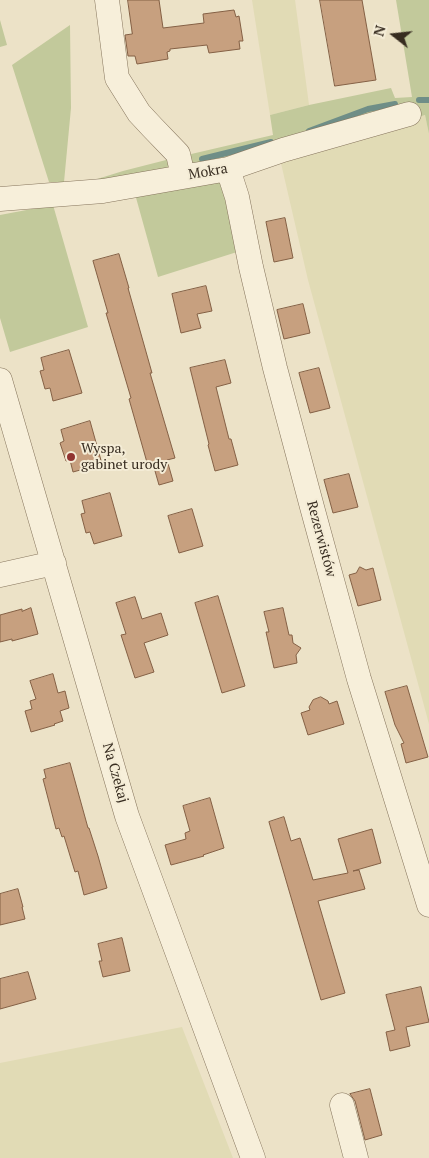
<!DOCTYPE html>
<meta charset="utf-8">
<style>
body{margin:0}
#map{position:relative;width:429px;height:1158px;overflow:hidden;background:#ece2c7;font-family:"PT Serif",serif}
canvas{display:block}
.north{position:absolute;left:369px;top:10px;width:50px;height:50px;-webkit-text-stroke:4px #f4ecd6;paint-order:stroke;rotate:286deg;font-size:14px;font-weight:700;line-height:20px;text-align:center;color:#372c20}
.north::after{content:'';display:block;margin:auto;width:18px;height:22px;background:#372c20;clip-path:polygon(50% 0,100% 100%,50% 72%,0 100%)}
</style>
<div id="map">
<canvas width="429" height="1158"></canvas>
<div class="north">N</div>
</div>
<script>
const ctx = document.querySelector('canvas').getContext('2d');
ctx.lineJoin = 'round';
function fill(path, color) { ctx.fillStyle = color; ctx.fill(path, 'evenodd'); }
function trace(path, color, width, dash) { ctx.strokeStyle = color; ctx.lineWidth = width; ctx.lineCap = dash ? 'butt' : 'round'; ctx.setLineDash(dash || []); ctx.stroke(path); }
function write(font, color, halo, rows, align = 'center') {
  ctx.font = font + ' "PT Serif",serif'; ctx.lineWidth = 4; ctx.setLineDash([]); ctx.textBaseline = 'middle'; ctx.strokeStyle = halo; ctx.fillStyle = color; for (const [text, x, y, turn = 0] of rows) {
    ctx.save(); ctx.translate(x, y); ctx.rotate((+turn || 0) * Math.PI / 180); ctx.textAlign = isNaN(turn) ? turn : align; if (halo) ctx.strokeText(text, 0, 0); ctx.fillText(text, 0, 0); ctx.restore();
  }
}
const farmland = new Path2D(`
 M252,0H295L309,105L270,115Z
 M425,115L429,134V724L308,280L280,159Z
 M182,1027L233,1158H0V1063Z`);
const green = new Path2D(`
 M396,0H429V134L425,115L280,159L194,166L187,155L273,135L270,115L309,105L391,88L395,98L412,97Z
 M0,20L7,45L0,47Z
 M70,25L71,108L64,182H49L12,65Z
 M170,159L172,170L95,186L94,180L123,171Z
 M220,180L231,202L237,252L158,277L135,194Z
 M53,205L88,327L10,352L0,318V215Z`);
const stream = new Path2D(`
 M419,100H429
 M309,131L368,109L395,104
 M202,159L271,142`);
const building = new Path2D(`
 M128,0H159L163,28L204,23L203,14L234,10L236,17L239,16L243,41H239L240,49L209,53L207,45L170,49V51L167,52L168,59L137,64L135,56H128L125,35L132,34Z
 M320,0H362L376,80L335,86Z
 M285,218L293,258L274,262L266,222Z
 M119,254L129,288H128L152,373H150L175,458L167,460L173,481L159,485L153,464L148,466L129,399L131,398L106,313H108L93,261Z
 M206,286L212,311L197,314L201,328L181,333L172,294Z
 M303,304L310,333L284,339L277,310Z
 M69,350L82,393L53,401L50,388L45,389L40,371L44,370L41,358Z
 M225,360L231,383L216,387L229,439H231L238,465L215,471L208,445L209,444L190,368Z
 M319,368L330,408L310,413L299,373Z
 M90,421L102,464L73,472L70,460L66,461L60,443L64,441L61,430Z
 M349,474L358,507L333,513L324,480Z
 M110,493L122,536L94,544L90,532L86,533L81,514L85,513L82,501Z
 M192,509L203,546L179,553L168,516Z
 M360,567L366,570L373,568L381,600L358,606L349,575L356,573Z
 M218,596L245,686L222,693L195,603Z
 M135,597L142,619L161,613L168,635L144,643L154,672L135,678L121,635L126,634L116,603Z
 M31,608L38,634L12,641V639L0,642V615L22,609V611Z
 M283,608L289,635H292L293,643L301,648L296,655L297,663L274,668L266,632H269L264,612Z
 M53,674L58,693L65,691L69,708L60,711L63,721L54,724L55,725L31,732L25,711L32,709L30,701L36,699L30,681Z
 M407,686L428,757L406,763L401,744L404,743L395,725L385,692Z
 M321,697L328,701L329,704L337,701L344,724L308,735L301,713L310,710L309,707L313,700Z
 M70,763L88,828H89L98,856L107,888L84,895L78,871L75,872L64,836L62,837L59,828L56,829L43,779L46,778L44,770Z
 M210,798L224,848L203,855L204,856L171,865L165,845L186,839L185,833L190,831L183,806Z
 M284,817L291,841L300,838L313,880L348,873L338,839L372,829L381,863L353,871L359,870L365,889L318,901L345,993L321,1000L269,822Z
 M18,889L23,907H22L25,919L0,925V894Z
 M122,938L130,971L103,977L99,961H102L98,944Z
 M28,972L36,999L0,1009V979Z
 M421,987L429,1022L406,1027L410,1046L390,1051L386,1032L395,1030L386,995Z
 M370,1089L382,1135L365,1140L355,1101L350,1094Z`);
const minor = new Path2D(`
 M107,0L117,78L139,113L152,127L178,154L183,176
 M228,169L237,197L251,267L275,368L312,507L359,679L429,905
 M0,199L103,191L228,169L283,150L409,114
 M0,380L127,816L253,1158
 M0,575L54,563
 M342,1105L356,1158`);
const markers = [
 [71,457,5,"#913431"]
];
const streetNames = [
 ["Mokra",208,172,-10],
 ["Rezerwistów",321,539,75],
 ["Na Czekaj",115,773,74]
];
const poiNames = [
 ["Wyspa,",81,449],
 ["gabinet urody",81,465]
];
fill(farmland, '#e1dbb5');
fill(green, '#c2c99b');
trace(stream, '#6f8e87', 6);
fill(building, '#c7a07f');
trace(building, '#846045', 1);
trace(minor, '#86755d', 25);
trace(minor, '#f7efda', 24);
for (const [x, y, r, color] of markers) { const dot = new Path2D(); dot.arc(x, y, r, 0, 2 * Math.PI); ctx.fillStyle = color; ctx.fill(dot); trace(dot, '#f4ecd6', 2); }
write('14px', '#372c20', '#f4ecd6', streetNames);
write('14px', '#372c20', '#f4ecd6', poiNames, 'left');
</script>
